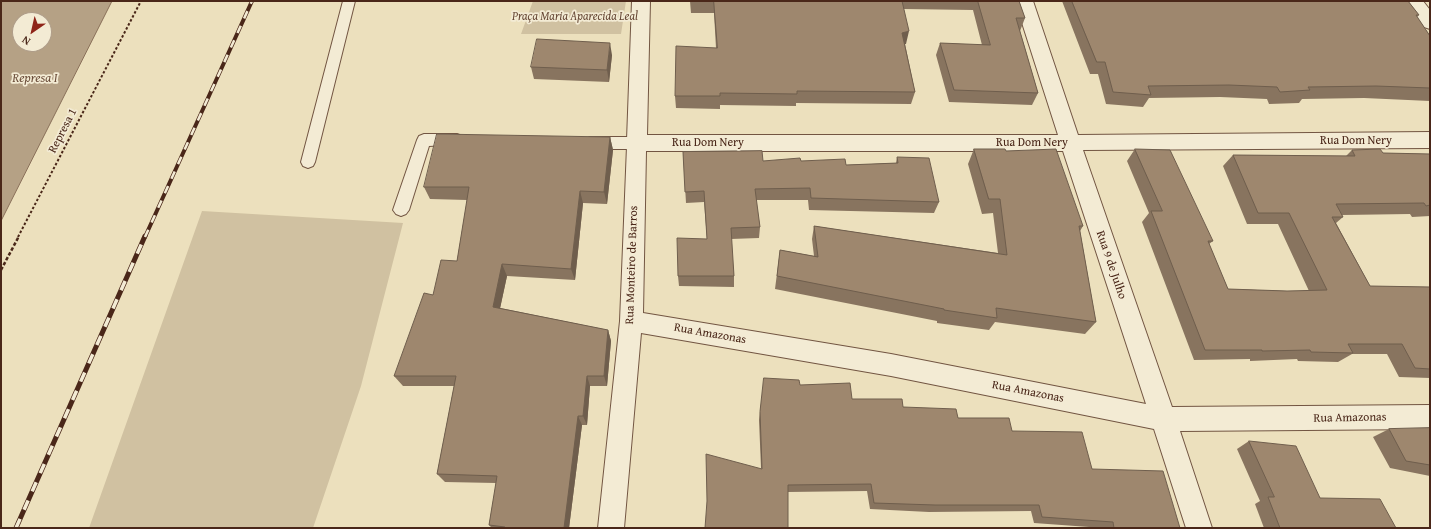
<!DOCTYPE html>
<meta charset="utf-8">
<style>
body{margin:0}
#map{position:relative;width:1431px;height:529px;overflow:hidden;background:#ece0bd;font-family:"Gentium Book Plus",serif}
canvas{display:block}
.frame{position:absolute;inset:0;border:2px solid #4a2719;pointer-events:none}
.north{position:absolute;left:12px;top:12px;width:40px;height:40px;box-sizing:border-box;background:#f3ebd4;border:1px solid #af9d89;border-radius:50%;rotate:214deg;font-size:11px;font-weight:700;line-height:16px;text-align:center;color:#4a2719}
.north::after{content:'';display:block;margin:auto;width:14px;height:18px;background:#8f2418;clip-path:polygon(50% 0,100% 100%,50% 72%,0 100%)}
</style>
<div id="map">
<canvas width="1431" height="529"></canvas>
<div class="frame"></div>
<div class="north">N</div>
</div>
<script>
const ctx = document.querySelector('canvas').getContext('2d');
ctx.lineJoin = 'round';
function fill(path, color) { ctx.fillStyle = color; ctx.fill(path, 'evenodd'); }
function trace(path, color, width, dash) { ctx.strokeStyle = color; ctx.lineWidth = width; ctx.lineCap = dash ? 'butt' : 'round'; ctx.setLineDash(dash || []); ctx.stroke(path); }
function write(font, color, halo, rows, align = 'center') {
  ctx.font = font + ' "Gentium Book Plus",serif'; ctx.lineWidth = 3.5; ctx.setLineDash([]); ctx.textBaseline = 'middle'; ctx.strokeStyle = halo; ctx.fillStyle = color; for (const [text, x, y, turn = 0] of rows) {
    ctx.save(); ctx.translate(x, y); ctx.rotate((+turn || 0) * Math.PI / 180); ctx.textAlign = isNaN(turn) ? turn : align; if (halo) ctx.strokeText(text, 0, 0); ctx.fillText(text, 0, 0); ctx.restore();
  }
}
const green = new Path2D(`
 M533,1H626L621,34H521Z
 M202,211L403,223L361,386L313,528H89Z`);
const water = new Path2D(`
 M1,1H112L1,221ZM20,20H44V44H20Z`);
const pathFar1 = new Path2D(`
 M18,237L141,1`);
const path = new Path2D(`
 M1,270L19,236`);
const lane = new Path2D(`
 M343,1H355L315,162L313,166L308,168L303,166L301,162Z
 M424,134H457L462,136L464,140L462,144L429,146L409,210L406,214L401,216L396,214L393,210L417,140L419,136Z
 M590,137H635L640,139L642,143L640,147L635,149H590L585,147L583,143L585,139Z`);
const street = new Path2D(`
 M632,1H650L647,135H1058L1015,1H1033L1078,135L1430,132V148L1083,150L1172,407L1430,405V429L1180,431L1212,528H1186L1154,429L891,376L641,333L624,528H598L620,321L627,146L625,143L627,140ZM646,151H1063L1146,404L891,354L643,313Z
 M1405,1H1423L1430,10V29L1424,27Z`);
const railFar1 = new Path2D(`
 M145,237L252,1`);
const rail = new Path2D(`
 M16,528L145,236`);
const wall = new Path2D(`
 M690,1H1019L1025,18L1020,31L1038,93L1032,105L949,102L936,55L940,43L982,45L973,10L904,9L906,44H905L915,92L911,104L796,103V106L720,105V109L676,108L675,96L716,48L714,13H691Z
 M1062,1H1408L1419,15L1417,17L1430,36V101L1364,98L1302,99L1299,103L1269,104L1267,99L1220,97L1149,98L1143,107L1106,104L1098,74H1090Z
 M612,55L609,82L534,79L531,67Z
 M610,137L613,150L607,204L583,203L575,280L507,276L500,308L608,330L611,341L607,386H590L587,425H582L569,528H492L489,525L496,483L445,482L437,474L454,386H403L394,376L433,295L457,261L467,200L430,199L424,187Z
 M974,149L1006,151L1083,226L1080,231L1096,322L1085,334L995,322L989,330L937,323V321L775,289L780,250L814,256L812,239L814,226L998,253L993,213L982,214L968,164Z
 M1135,149L1213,241L1209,244L1228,289L1287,291H1309L1278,224H1247L1223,166L1233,155L1346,156L1352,150L1383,153L1430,154V216L1412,217L1410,214L1342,215L1343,217L1336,223L1370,286L1430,287V378L1399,377L1387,354H1352L1338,362L1298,361L1297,359L1250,361V359L1194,360L1142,222L1149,213L1127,161Z
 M683,152L763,161H801L846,165L896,163L897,157L939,202L934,213L809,210L808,200H756L760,227L759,238L731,239L734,276V287L679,286L678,276L707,239L704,202L686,203Z
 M764,378L800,385L852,399L903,407L958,418L1012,431L1092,469L1180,528H1103L1034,523L1031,511L929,512L870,509L867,491L788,492L761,468L759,420Z
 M1430,428V476L1390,468L1373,437L1389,429Z
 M1249,441L1320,498L1396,528H1264L1255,504L1260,501L1237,449Z`);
const shadedWall = new Path2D(`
 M909,31L906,44L899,45L902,33Z
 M610,43L612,55L609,82L607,70Z
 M610,137L613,150L607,204L604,192Z
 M580,191L583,203L575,280L571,269Z
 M502,264L507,276L498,318L493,307Z
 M608,330L611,341L607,386L604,376Z
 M587,376L590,386L587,425L583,416Z
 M578,416L582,425L569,528H564Z`);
const building = new Path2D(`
 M714,1H902L909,31L902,33L915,92L797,91V94L720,93V96H675L676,46L717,48Z
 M978,1H1019L1025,18H1016L1038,93L954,90L940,43L990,45Z
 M1072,1H1408L1419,15H1416L1430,36V88L1376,86L1308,87L1310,90L1280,92L1277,87L1229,85L1148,86L1151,95L1113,92L1105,62H1097Z
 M537,39L610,43L607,70L531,67Z
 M437,134L610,137L604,192L580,191L571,269L502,264L493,307L608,330L604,376H587L583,416H578L564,528H505V527L489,525L497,476L437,474L456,376H394L424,293L433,295L441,260L457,261L469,187H424Z
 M974,149H1005L1006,151L1056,149L1083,226H1079L1096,322L996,308L997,318L944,310V309L777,276L780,250L818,257L814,226L1007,255L1000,199H989Z
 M1135,149L1170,150L1213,241H1208L1228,289L1287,291L1327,290L1289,213H1258L1233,155L1355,156L1352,150L1380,149L1383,153L1430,154V205L1426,206L1424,203L1336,204L1343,217H1332L1370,286L1430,287V369L1415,368L1402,344H1348L1353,353L1311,352L1310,350L1262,351V350H1205L1151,211H1162Z
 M762,151L763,161L800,158L801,161L845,159L846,165L898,163L897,157L929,158L939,202L811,198L810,188L755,189L760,227L731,228L734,276H678L677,238L707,239L704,191L685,192L683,152Z
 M764,378L799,380L800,385L850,383L852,399H902L903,407L956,409L958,418H1009L1012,431L1082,432L1092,469L1163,471L1180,528H1114L1113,522L1042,517L1039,505H935L874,503L871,484L788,485V528H705L707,501L706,454L762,469L760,412Z
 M1430,428V465L1406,461L1389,429Z
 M1249,441L1296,446L1320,498L1380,499L1396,528H1280L1268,497H1274Z`);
const parkNames = [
 ["Praça Maria Aparecida Leal",575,17]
];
const streetNames = [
 ["Represa 1",63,131,-63],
 ["Rua Dom Nery",1356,141],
 ["Rua Dom Nery",708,143],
 ["Rua Dom Nery",1032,143],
 ["Rua Monteiro de Barros",632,265,-88],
 ["Rua 9 de Julho",1111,265,71],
 ["Rua Amazonas",710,334,10],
 ["Rua Amazonas",1028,392,11],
 ["Rua Amazonas",1350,418,-1]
];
const waterNames = [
 ["Represa I",35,79]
];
fill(green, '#d0c1a1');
fill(water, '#b5a185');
trace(water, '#8a705a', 1);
trace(lane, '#725542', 2);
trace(street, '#725542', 2);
trace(pathFar1, '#4a2719', 2, [2.5, 2]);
trace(path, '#4a2719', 2.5, [3.5, 2]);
fill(lane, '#f3ebd4');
fill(street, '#f3ebd4');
trace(railFar1, '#4a2719', 4);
trace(rail, '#4a2719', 5);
trace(railFar1, '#f3ebd4', 2.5, [8]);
trace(rail, '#f3ebd4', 3.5, [10]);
fill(wall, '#88745f');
fill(shadedWall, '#6f5e4d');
fill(building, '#9e876e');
trace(building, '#6f5e4d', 1);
write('italic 12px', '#654634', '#f3ebd4', parkNames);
write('12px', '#4a2719', '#f3ebd4', streetNames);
write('italic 13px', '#6a4c39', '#f3ebd4', waterNames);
</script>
